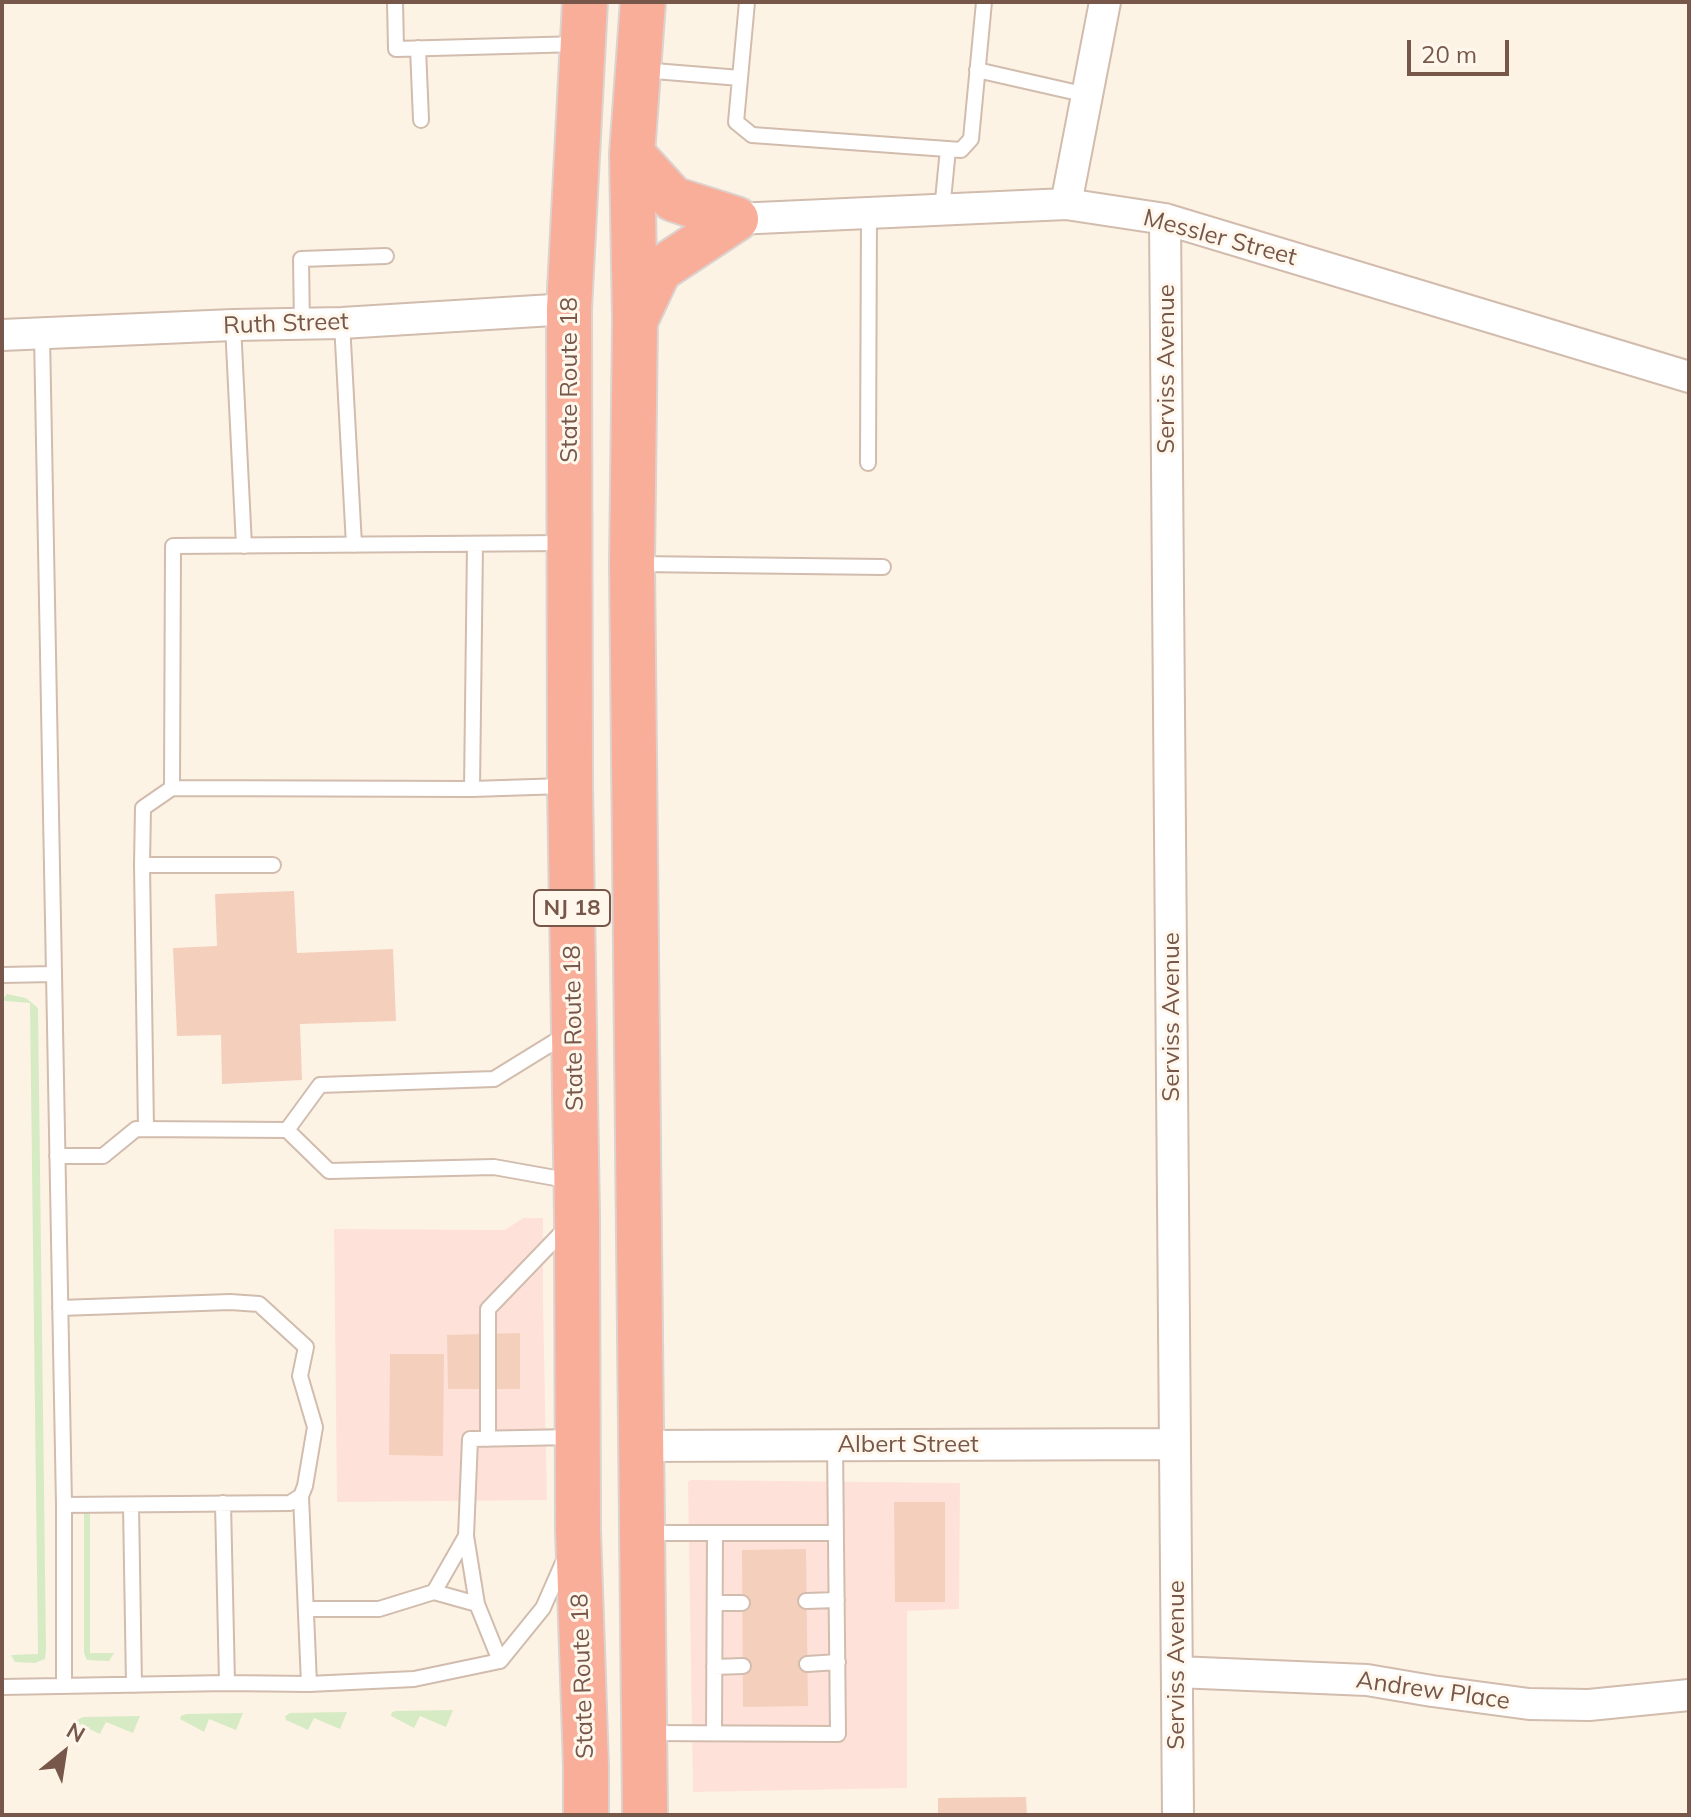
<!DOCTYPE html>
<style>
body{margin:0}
#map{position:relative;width:1691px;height:1817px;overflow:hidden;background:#fdf3e5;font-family:Mulish,sans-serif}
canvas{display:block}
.frame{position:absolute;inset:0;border:4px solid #775749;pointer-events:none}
.north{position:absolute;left:24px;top:1713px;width:80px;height:80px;-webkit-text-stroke:6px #fff7ec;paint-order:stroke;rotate:30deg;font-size:22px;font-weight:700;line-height:32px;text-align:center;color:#775749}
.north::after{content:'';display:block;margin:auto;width:28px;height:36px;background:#775749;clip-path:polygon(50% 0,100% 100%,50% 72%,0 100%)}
.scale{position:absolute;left:1407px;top:40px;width:102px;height:36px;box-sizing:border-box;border:4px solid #775749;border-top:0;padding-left:10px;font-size:24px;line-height:28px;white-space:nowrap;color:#775749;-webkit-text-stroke:6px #fff7ec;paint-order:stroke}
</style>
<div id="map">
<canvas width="1691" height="1817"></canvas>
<div class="frame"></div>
<div class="north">N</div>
<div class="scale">20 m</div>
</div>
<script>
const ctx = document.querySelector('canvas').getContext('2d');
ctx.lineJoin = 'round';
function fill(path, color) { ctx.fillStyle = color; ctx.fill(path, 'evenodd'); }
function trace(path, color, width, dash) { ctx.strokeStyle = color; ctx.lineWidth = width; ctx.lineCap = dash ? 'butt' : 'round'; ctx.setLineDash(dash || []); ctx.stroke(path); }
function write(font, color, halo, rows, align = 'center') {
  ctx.font = font + ' Mulish,sans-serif'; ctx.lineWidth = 6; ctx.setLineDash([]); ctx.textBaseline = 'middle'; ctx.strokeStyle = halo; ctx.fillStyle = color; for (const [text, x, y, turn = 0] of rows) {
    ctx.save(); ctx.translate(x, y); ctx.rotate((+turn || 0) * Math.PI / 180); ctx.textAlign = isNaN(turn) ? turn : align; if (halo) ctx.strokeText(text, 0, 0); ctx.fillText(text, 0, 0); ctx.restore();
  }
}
const commercial = new Path2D(`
 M523,1218H543V1302L547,1500L337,1502L334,1229L505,1230Z
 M691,1480L960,1483L959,1609L907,1611V1788L693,1792L688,1482Z`);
const green = new Path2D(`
 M7,994L26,998L38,1008L46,1650L45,1659L35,1663L15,1662L11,1655L38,1654L30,1003L5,1001L3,999Z
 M84,1511H90V1653H114L109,1661L87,1660L84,1653Z
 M453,1710L446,1727L420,1716L414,1728L391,1716L392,1712L396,1711Z
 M347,1712L340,1729L314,1718L308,1730L286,1720L285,1716L290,1713Z
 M243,1713L236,1730L209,1719L204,1732L180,1719L181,1716L186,1714Z
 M140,1716L133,1733L106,1722L100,1734L79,1724L77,1720L83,1717Z`);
const building = new Path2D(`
 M294,891L297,953L393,949L396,1021L300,1024L302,1080L222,1084L221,1035L177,1036L173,948L217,946L215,894Z
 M520,1333V1389H448L447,1335Z
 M390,1354H444L443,1456L389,1455Z
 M894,1502H945V1602H895Z
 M806,1549L808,1706L743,1707L742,1550Z
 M1026,1797L1027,1815H938V1798Z`);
const lane = new Path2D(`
 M395,2L396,49L580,44
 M747,2L736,122L752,135L961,150L971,139L984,2
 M418,48L421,120
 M642,70L740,78
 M977,70L1087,95
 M942,210L948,149
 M342,323L354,545
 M302,324L301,259L386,256
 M233,325L244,546
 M42,335L64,1505V1686
 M868,463L869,213
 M637,564L883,567
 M172,788L472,789L564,786
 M472,789L475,544
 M142,865L143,808L172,788L173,546L565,543
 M2,975L54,974
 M146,1129L142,865H273
 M287,1130L320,1085L494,1079L567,1034
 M57,1156H103L136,1129L287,1130L329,1171L494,1167L572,1181
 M60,1308L230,1302L259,1304L306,1347L300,1376L315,1427L305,1486L301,1496L290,1503L64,1505
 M488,1439V1309L567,1227
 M301,1496L309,1684
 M223,1503L227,1683
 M131,1505L134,1685
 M646,1533H836
 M434,1592L477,1604
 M806,1601L837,1600
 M715,1603H742
 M306,1609H379L434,1592L466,1536
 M500,1661L477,1604L466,1536L470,1439L573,1437
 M807,1664L838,1662
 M714,1667L743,1666
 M2,1687L227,1683L309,1684L414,1679L500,1661L543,1608L565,1558
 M648,1733L838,1734L835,1445
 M714,1733L715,1533`);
const street = new Path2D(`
 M1066,204L1105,2
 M736,219L1066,204L1165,219L1689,377
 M1165,219L1178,1815
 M2,335L233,325L342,323L569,309
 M641,1446L1175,1444
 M1177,1672L1367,1680L1432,1691L1529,1704L1589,1705L1689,1695`);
const highway = new Path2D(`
 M585,2L569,309L570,785L577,1217L578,1530L586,1767V1815
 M643,2L632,154L635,321L632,564L645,1815
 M632,154L673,199L736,219
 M636,319L659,270L736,219`);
const shields = [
 [572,908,76]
];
const shieldNames = [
 ["NJ 18",572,908]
];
const streetNames = [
 ["Messler Street",1220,238,15],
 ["Ruth Street",286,324,-2],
 ["Serviss Avenue",1167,369,-90],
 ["State Route 18",570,380,-90],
 ["Serviss Avenue",1172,1017,-90],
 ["State Route 18",574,1028,-91],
 ["Albert Street",908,1445],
 ["Serviss Avenue",1177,1665,-90],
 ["State Route 18",583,1676,-92],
 ["Andrew Place",1433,1691,8]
];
fill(commercial, '#fee2d9');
fill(green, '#d6ebc3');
fill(building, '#f4cfbc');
trace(lane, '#d1bcad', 18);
trace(street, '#d1bcad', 34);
trace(highway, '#dcd3d0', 48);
trace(lane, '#fff', 14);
trace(street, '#fff', 30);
trace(highway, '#f9ae9a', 44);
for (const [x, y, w] of shields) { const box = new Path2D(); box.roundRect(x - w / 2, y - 18, w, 36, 6); ctx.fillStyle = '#fff7ec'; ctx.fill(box); trace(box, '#775749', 2); }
write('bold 22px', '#775749', null, shieldNames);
write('24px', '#775749', '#fff7ec', streetNames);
</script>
